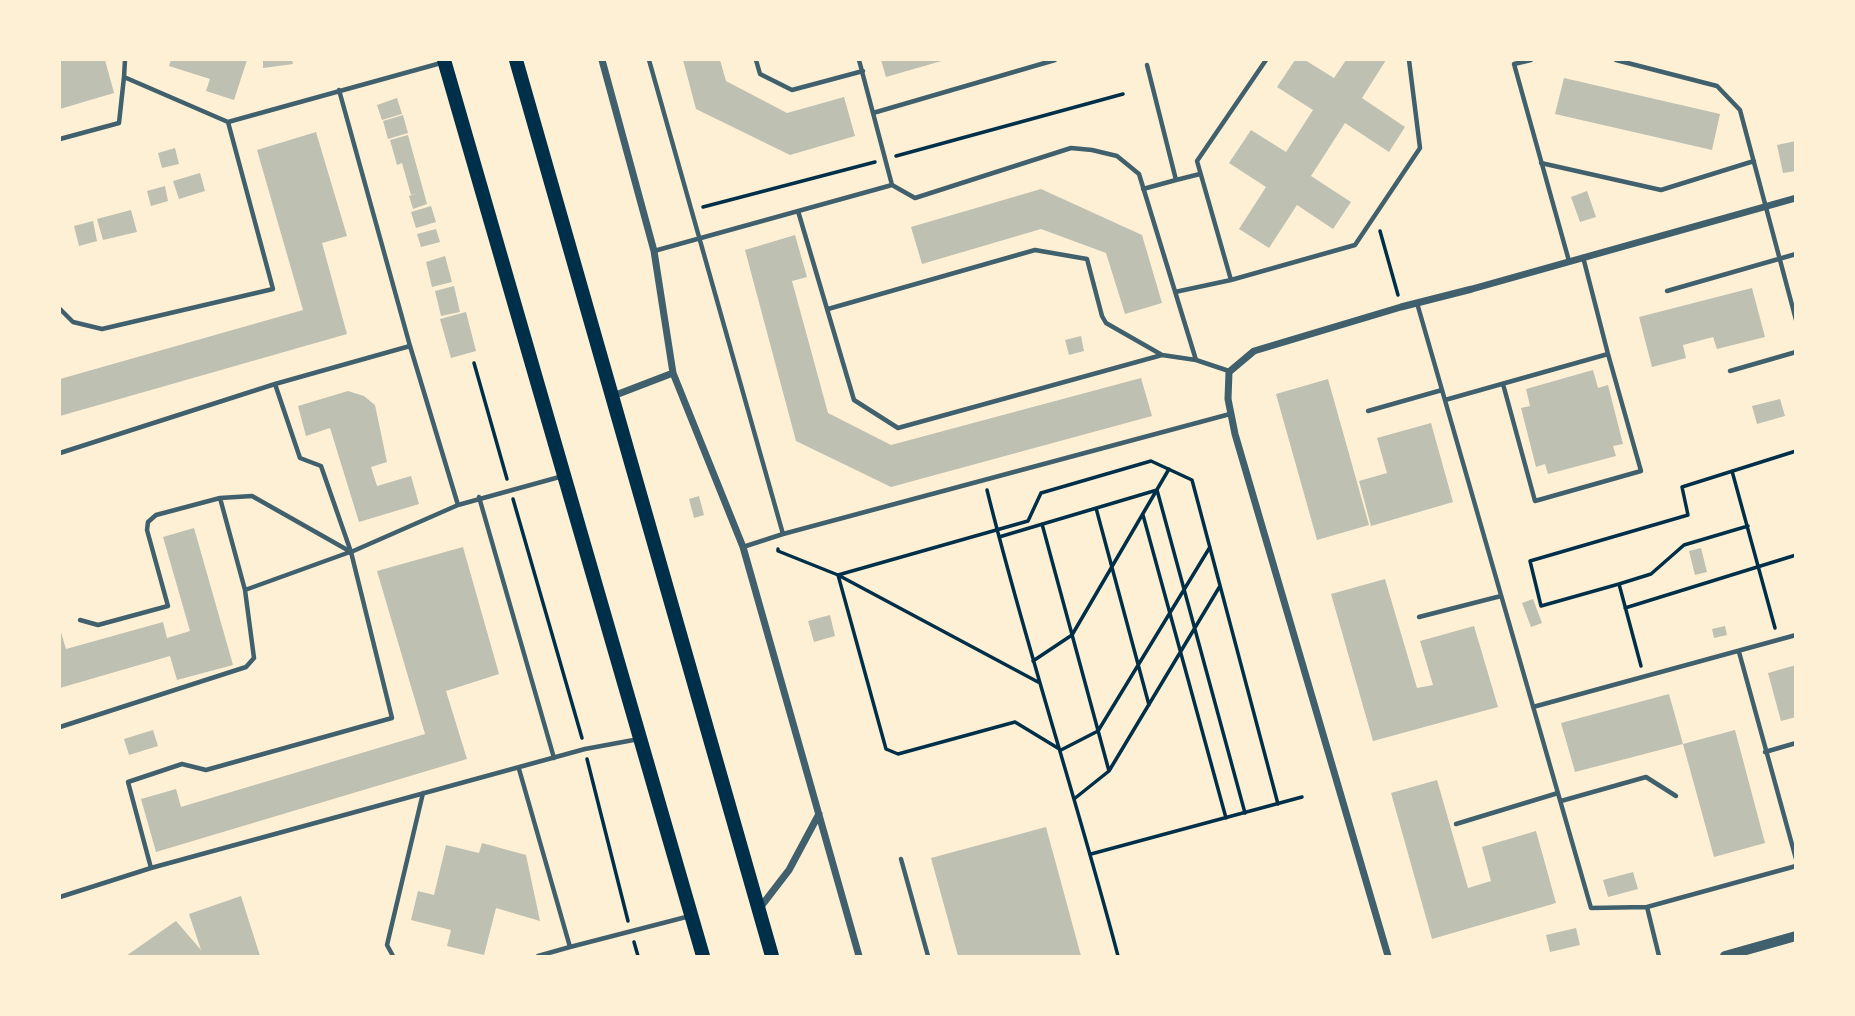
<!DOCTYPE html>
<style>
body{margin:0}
#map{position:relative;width:1855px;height:1016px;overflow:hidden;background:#fdf0d5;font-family:Mulish,sans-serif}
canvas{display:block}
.frame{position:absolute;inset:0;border:61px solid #fdf0d5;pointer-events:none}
</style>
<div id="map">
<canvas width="1855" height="1016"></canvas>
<div class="frame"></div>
</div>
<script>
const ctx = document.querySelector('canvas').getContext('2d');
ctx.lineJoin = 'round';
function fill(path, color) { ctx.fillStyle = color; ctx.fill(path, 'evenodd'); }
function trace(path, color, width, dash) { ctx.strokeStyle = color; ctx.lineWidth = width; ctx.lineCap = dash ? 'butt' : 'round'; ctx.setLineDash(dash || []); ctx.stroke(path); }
const building = new Path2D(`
 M60,60H105L114,93L60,109Z
 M171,60H247L234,100L206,91L210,79L169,66Z
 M263,60H292L293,64L263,68Z
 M683,60H720L726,81L787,113L844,97L855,136L790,155L696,109Z
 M881,60H945L886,77Z
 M1295,60H1305L1334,78L1346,60H1386L1362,98L1405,127L1389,152L1345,123L1311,176L1351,202L1333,229L1297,205L1269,248L1239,229L1266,187L1229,163L1251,130L1286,152L1313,110L1277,87Z
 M1564,78L1720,114L1712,150L1555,114Z
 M397,98L402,114L382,120L377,105Z
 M403,115L408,133L388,139L383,121Z
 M316,132L347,236L322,243L347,334L60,416V379L303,310L257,150Z
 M408,135L427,204L413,209L409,196L418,193L411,195L402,163L397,165L390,140Z
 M1796,141V171L1783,173L1777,145Z
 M175,148L179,164L162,168L158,153Z
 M200,173L205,191L179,199L173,181Z
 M165,186L168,201L151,206L147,191Z
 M1041,189L1142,235L1162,303L1125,314L1106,253L1041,229L922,264L911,227Z
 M1587,191L1596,217L1580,222L1571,197Z
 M431,206L436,222L416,228L411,212Z
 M131,210L137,232L103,240L97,219Z
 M93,221L97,241L79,246L74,226Z
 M436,229L440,242L421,247L417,234Z
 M795,235L807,277L792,281L828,413L891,445L1141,378L1152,416L891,487L796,441L745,250Z
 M445,256L452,282L432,287L426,262Z
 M454,286L460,312L441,316L435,291Z
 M1752,288L1765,337L1717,349L1713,337L1683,345L1686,358L1652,367L1639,317Z
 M466,312L476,351L451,358L440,319Z
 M1081,336L1084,351L1069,355L1065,340Z
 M1593,370L1598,388L1608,385L1623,444L1613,446L1616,456L1548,474L1545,464L1536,467L1521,408L1530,406L1526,389Z
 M1328,379L1369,525L1317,540L1276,394Z
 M348,391L364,396L375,405L387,462L371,467L377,486L411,476L419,504L359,522L330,428L306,436L298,406Z
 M1780,399L1785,416L1757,424L1752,406Z
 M1431,423L1453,502L1371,526L1359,481L1387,473L1377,438Z
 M699,496L704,515L694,518L689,499Z
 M194,528L233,665L177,680L170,656L60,688V629L66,649L163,622L167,638L190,631L163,537Z
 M463,547L499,674L446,691L467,759L156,852L141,799L176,789L181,807L425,734L377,571Z
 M1701,548L1707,572L1695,575L1689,551Z
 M1385,579L1417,688L1433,685L1420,641L1474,626L1498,707L1373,741L1331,594Z
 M1533,599L1542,623L1531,627L1522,603Z
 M830,615L835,636L814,642L808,621Z
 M1725,626L1727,635L1714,638L1712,629Z
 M1796,665V717L1781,721L1768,673Z
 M1669,694L1683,744L1735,730L1765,843L1714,857L1683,744L1575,772L1561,723Z
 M153,730L158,746L129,755L124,739Z
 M1437,780L1468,888L1491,881L1482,847L1536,831L1556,903L1432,939L1391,793Z
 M1046,827L1081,956H958L931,858Z
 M482,843L526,855L540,921L496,908L484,955L447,946L451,930L411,920L418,891L434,895L446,845L479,853Z
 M1633,872L1638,889L1608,897L1603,880Z
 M241,896L260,956H126L176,921L201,950L189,914Z
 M1576,928L1580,945L1550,952L1546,935Z`);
const path = new Path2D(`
 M896,156L1123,94
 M703,207L875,162
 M1380,231L1398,295
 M474,363L507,479
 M1732,471L1775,628
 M987,490C1026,647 1077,800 1118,956
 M513,499L582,738
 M1096,508L1149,705
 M1143,515L1226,818
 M1042,524L1109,771
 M999,537L1157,490L1245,813
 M1210,547L1098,731L1061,750L1015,722L898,754L886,749L838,575L1028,521L1041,493L1151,461L1192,480L1278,804
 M778,549V551L838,575L1038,682
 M1619,584L1541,606L1530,561L1688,515L1682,487L1796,451
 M1625,608L1796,555
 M1033,661L1072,635L1169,469
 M1641,666L1619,584L1651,574L1684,545L1748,526
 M587,759L628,921
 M1074,799L1109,771L1220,586
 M1091,854L1302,797
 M634,942L638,956`);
const service = new Path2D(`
 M125,60L124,77L228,122L441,63
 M649,60L783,534
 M756,60L760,74L792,90L863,71
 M859,60L892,185L915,198L1071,148L1092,150L1117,156L1139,174L1196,360
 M1266,60L1197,161L1231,280L1355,245L1420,148L1409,60
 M1531,60L1514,64L1569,261
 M1616,60L1717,86L1740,110L1796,320
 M339,90L410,346L458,505
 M873,113L1055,60
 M60,139L119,123L124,77
 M1541,163L1661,190L1754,161
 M1176,180L1200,174
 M1143,189L1176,180L1147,65
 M798,211L854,400L898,428L1162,355
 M654,251L892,185
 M1583,257L1608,354
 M1667,291L1796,254
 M1175,292L1231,280
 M1417,303L1591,908L1647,907L1796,866
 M60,309L73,322L102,329L273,289L228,122
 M828,309L1035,250L1087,259L1102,316L1106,323L1162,355L1196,360L1229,371
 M1730,371L1796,352
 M1445,400L1608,354L1641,471L1535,501L1503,384
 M1368,411L1442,390
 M60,453L275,384L410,346
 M479,497L554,758
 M743,547L783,534L1230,414
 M245,590L350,552
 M1419,617L1501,596
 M80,620L98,625L168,606L147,530L148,522L156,515L220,498L252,496L351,552L458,505L563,476
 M1739,652L1796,859
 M1533,707L1796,635
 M60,727L246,667L254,658L245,590L220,498
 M1765,752L1796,743
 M519,769L570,947L690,916
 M1561,801L1646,777L1676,796
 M1456,824L1558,793
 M901,859L928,956
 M151,868L128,782L182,764L206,770L392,718L351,552L321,466L300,458L275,384
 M60,897L151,868L585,749L639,739
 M1647,907L1659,956
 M393,956L387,945L423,793
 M538,956L570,947`);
const minor = new Path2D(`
 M602,60L654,251L673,373L743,547L859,956
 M613,396L673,373
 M759,909L789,870L819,814
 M1388,956L1235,434L1228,399L1229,372L1254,351L1401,307L1472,289L1796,198`);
const tertiary = new Path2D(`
 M1725,956L1796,936`);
const primary = new Path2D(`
 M444,60L703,956
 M516,60L772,956`);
fill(building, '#bec0b2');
trace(path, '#003049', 3.5);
trace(service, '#3f606c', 4.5);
trace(minor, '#3f606c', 7);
trace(tertiary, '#3f606c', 10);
trace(primary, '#003049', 14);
</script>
